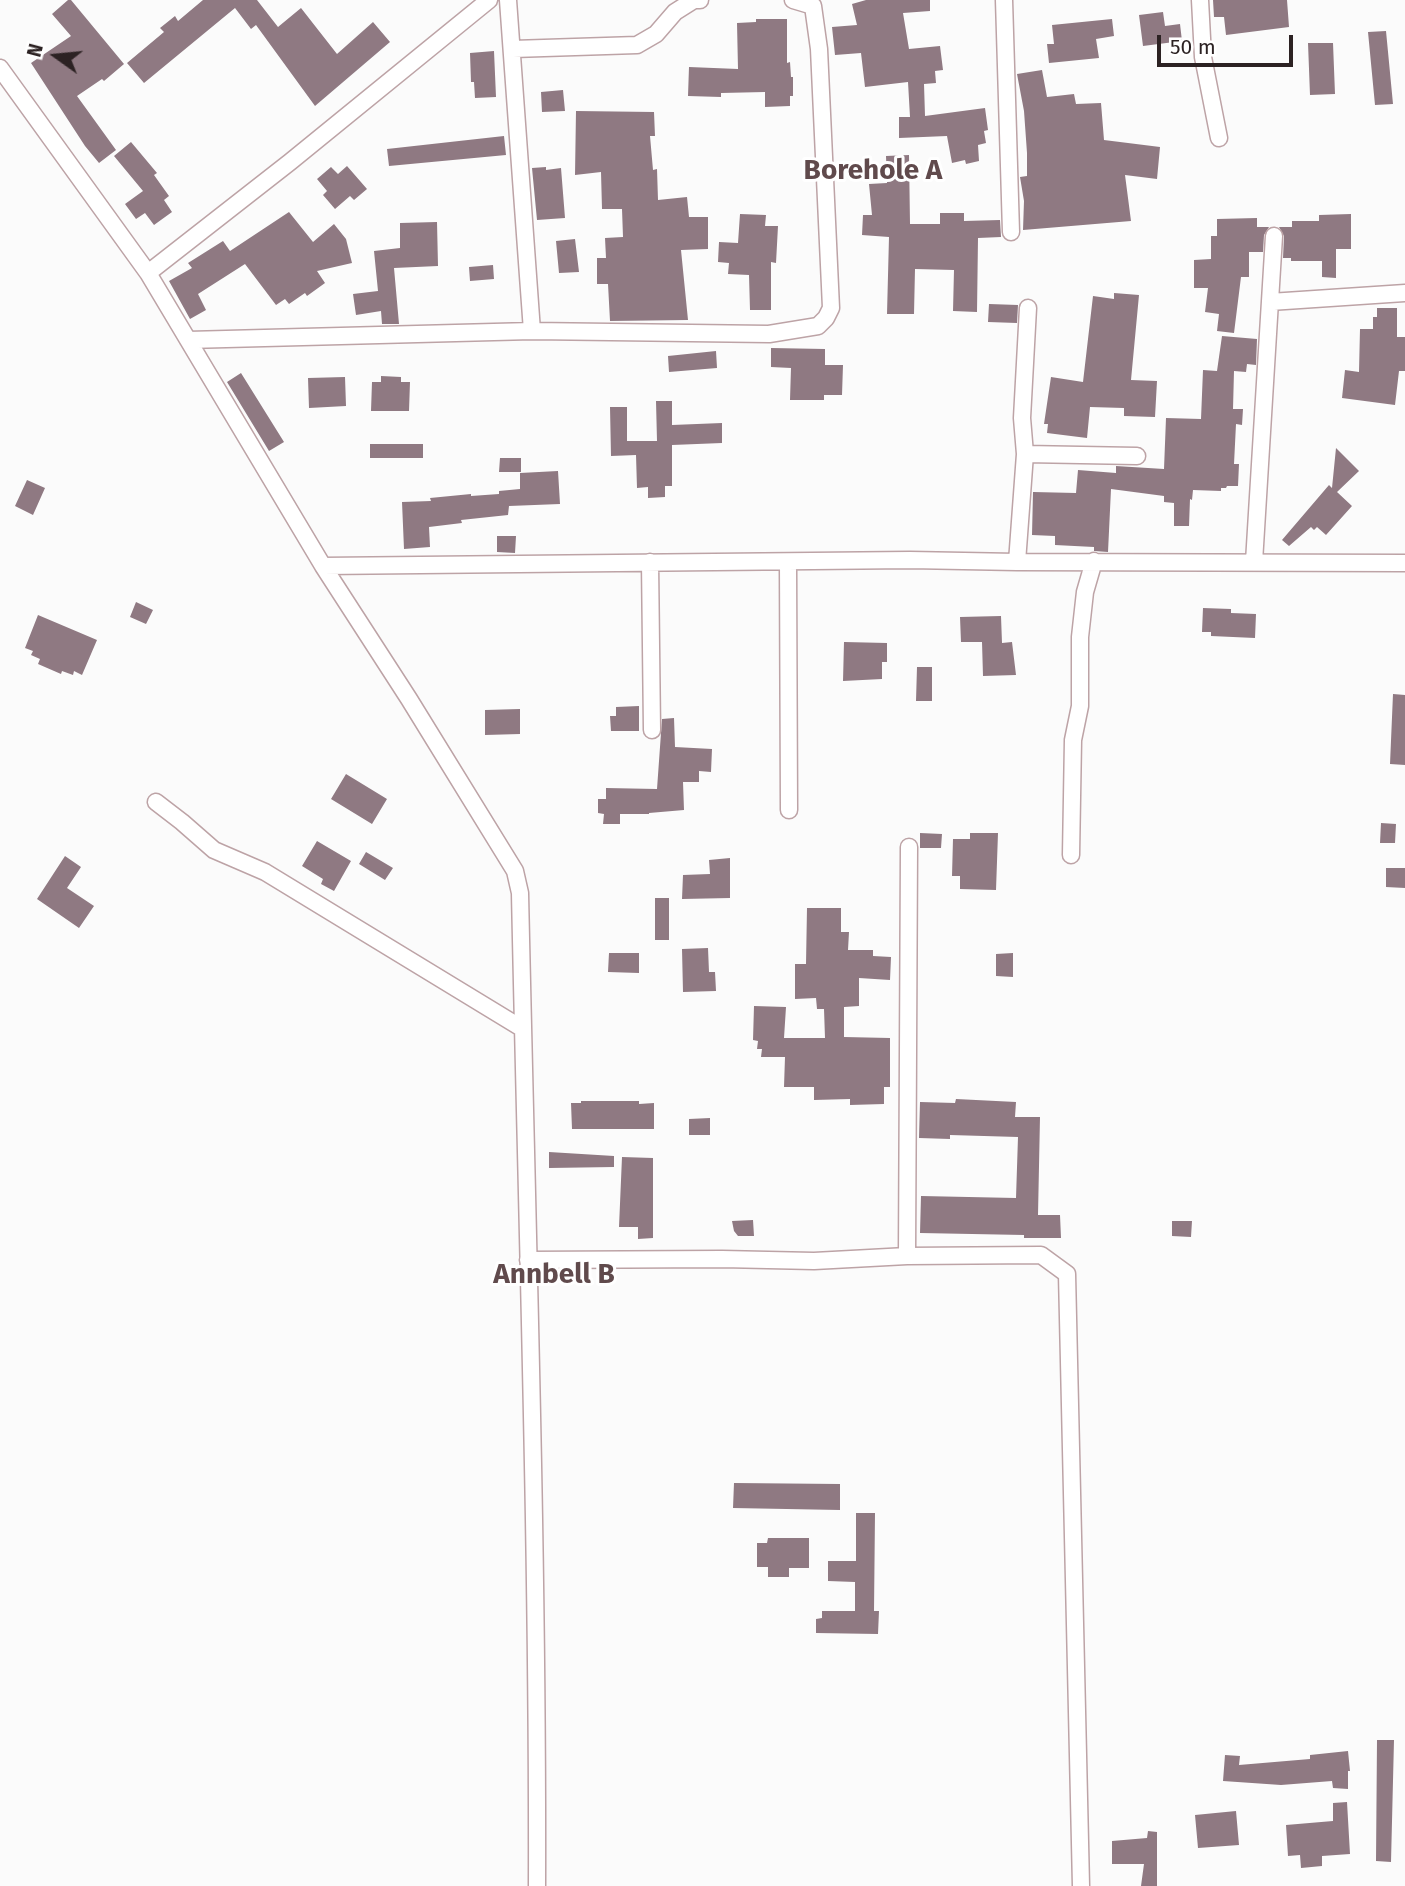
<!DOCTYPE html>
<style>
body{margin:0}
#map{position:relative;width:1405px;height:1886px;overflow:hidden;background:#fbfbfb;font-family:"Fira Sans",sans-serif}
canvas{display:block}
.north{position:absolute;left:21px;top:21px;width:70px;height:70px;-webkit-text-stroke:5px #fff;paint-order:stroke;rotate:285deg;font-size:19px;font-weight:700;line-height:28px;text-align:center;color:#2c2223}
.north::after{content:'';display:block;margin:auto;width:24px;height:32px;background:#2c2223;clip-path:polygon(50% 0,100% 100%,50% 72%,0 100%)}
.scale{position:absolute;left:1157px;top:35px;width:136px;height:32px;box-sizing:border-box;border:4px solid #2c2223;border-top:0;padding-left:9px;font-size:21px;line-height:24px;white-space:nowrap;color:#2c2223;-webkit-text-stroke:5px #fff;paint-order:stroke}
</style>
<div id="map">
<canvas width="1405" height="1886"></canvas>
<div class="north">N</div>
<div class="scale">50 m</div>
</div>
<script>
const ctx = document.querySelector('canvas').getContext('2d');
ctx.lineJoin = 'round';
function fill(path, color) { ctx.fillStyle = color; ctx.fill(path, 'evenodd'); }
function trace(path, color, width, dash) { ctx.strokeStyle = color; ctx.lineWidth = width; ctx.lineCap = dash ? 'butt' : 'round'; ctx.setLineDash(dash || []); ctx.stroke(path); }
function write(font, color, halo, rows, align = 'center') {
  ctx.font = font + ' "Fira Sans",sans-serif'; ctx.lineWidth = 6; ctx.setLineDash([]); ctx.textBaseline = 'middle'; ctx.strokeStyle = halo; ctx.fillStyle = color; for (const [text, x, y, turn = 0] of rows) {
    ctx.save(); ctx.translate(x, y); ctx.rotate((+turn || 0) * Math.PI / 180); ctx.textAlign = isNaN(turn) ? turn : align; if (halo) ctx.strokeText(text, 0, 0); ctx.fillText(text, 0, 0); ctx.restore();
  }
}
const building = new Path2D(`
 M68,0H71L124,64L104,81L102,79L77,96L116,150L99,163L85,146L31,63L71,36L52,14Z
 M203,0H257L278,27L301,8L337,54L373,22L390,42L315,106L256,25L251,29L235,8L144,83L127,63L164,32L160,28L175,16L178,21Z
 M866,0H930V11L903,13L909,49L940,46L943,70L935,71L936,83L924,84L925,116L985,108L988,130L984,131L986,143L978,145L979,161L966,164L965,160L952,163L947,136L899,138V117H910L908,82L865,87L861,53L835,55L832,27L857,25L852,4Z
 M1213,0H1287L1289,27L1226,35L1224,17H1214Z
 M1163,12L1165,26L1180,24L1182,41L1143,46L1139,15Z
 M756,19H787V63L790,62L791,77H793V96H790V106L765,107V92L721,93V97L688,96L689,67L738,69L737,23L756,22Z
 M1112,19L1114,36L1096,39L1099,58L1049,63L1047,44H1054L1052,25Z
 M1386,31L1393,104L1375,105L1368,32Z
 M1308,43H1333L1335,94L1310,95Z
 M494,51L496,97L475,98L474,82H471L470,53Z
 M1042,70L1047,97L1074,94L1076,104L1101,103L1104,140L1160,147L1157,179L1125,175L1131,221L1023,230L1024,201L1020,177L1027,176V153L1024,111L1017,74Z
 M563,90L565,111L542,112L541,92Z
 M576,111L654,112L655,136H650L653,170L657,169L658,200L687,197L689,217H708V249L681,250L688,320L610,321L608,284H597V258H606L605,238L623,237L622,209H602L601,172L575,175Z
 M504,136L506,155L389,166L387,149Z
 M131,142L157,173L154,175L169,196L164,200L172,212L154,225L145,213L136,219L125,204L143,191L114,156Z
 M909,155L910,224H940V213H964V221L1000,220L1001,237L978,238L977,312L953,311L954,270L915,269L914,314H887L889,237L862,235L863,215H872L869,184L887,183L886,156Z
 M347,166L367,189L354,200L350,196L335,209L323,195L327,191L317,179L331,167L338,174Z
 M546,167V170L561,168L565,218L537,220L532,168Z
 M289,212L313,242L334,224L346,239L352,263L317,271L325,283L307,296L305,293L289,304L285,299L276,305L245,264L198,294L206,310L190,319L169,281L192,268L188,263L223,241L230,251Z
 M740,214L766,215L765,226H778L776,263L771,262V310H750L749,275L728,274L729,263L718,262L719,242L738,243Z
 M1351,214V249H1336V278L1322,277V261H1291V258H1283L1284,236L1279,227H1292V221H1319V215Z
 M1257,218V227H1269L1264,235L1263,252H1249V277H1241L1234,333L1217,331L1219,314L1205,312L1208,288H1194V260L1211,259V236H1217V219Z
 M437,222L438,266L394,268L399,324H382L381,311L356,315L353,294L378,291L374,251L400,248V223Z
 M575,239L579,272L559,273L556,241Z
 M493,265L494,279L470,281L469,267Z
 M1114,293L1139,295L1131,380L1157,381L1155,417L1124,416V408L1090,407L1087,438L1047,433L1048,424H1044L1051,377L1083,382L1093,296L1114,299Z
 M989,304L1018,305L1017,323L988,322Z
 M1377,308H1397V337H1405V371H1399L1395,405L1342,398L1345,370L1359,372L1360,329H1373V317H1377Z
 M1222,336L1257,339L1256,365L1247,364L1246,372L1234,371L1233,409H1243L1242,425L1236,424L1234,464H1239L1238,486H1227L1226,488H1221V491L1193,490L1192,500L1190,499L1189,526H1174V503L1164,502V496L1111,489L1108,552L1094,551V547L1055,545V536L1032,535L1033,492L1076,493L1078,470L1116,473V466L1164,469L1166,418L1201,419L1203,370L1217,371Z
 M771,348L825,349V365H843L842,395H824V400H790L791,368L771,367Z
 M716,351L717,368L669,372L668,356Z
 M241,373L284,442L269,451L227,382Z
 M381,376L401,377V382H410L409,411H371L372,382H381Z
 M345,377L346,406L309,408L308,378Z
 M656,401H672V425L722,423V443L672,445V486H665V497L648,498V487L637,488L636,455L611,456L610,407H627V441H657Z
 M370,444H423V458H370Z
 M1336,448L1359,471L1337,492L1352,506L1326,535L1317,527L1314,530L1311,527L1289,546L1282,540L1329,485L1332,488Z
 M500,458H521V472H499Z
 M558,471L560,504L509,506L508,515L461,520L462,523L429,527L430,547L404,549L402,502L431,501L430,498L471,494V496L499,494V491L520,489V473Z
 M27,480L45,488L33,515L15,506Z
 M497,536H516L515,553L497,552Z
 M136,602L153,610L146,624L130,617Z
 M1203,608L1231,609V613L1256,614L1255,638L1211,636V632H1202Z
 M38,615L97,640L82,675L74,671L73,675L62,671L61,674L38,664L40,659L31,655L33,651L25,648Z
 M1001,616L1002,643L1012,642L1016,675L983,676L982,642H961L960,617Z
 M844,642L887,643V662H882V679L843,681Z
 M917,667H932V701H916Z
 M1393,694L1405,695V765L1390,764Z
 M639,706V731H611L610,716H616V707Z
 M520,709V734L485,735V710Z
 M674,718L675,747L712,749L711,772L699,771V782H683L684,810L649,813V814H620V824H603L604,814L598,813V799H606V788L657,789L662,719Z
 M346,774L387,799L372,824L331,799Z
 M1381,823L1396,824L1395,843H1380Z
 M920,833L942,834L941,848H920Z
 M970,833H998L996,890L960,889V876H952L953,839H970Z
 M317,841L351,861L334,891L321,884L323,879L302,866Z
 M366,852L393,868L385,880L359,864Z
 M65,856L81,867L67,888L94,906L79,928L37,899Z
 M730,858V898L682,899L683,875L710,874L709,860Z
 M1386,868H1405V888L1386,887Z
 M655,898H669V940H655Z
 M807,908H841V932H849L848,950H873V956L891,957L890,980L859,978V1006L844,1007V1037L890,1038V1087H884V1104L850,1105V1099L814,1100V1087H784L785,1057H761L762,1049H757L758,1041L753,1040L754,1006L786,1007L784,1038H825L824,1009H817L816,998L795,999V964H806Z
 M708,948L709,972H715L716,991L683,992L682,949Z
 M609,953H639V973L608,972Z
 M1013,953V977L996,976V954Z
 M956,1099L1016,1102L1015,1117H1040L1038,1215H1060L1061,1238H1024V1235L920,1233L921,1196L1016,1198L1018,1137L950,1135V1139L919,1138L920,1102L955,1103Z
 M581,1101H639V1104L654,1103V1129H572L571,1103H581Z
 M710,1118V1135H689V1119Z
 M549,1152L614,1156V1167L549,1168Z
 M622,1157L653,1158V1238L638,1239V1227H619Z
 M753,1220L754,1236H738L734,1231L732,1221Z
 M1172,1221H1192L1191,1237L1172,1236Z
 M734,1483L840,1484V1510L733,1508Z
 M856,1513H875L874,1611H879L878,1634L816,1633V1619L822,1618V1611H855V1582L828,1581V1561H856Z
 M768,1538H809V1568H789V1577H768V1567H757V1543H767Z
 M1377,1740H1394L1391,1862L1376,1861Z
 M1348,1751L1350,1771H1348V1789L1333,1788L1332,1781L1281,1785L1223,1781L1225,1755L1240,1756L1239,1765L1310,1759V1755Z
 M1347,1802L1350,1854L1322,1856V1866L1301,1868L1300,1855L1288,1856L1286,1825L1333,1821V1803Z
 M1236,1811L1239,1845L1198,1848L1195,1815Z
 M1148,1831L1157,1832V1886H1141L1144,1864H1112V1841L1147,1838Z`);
const street = new Path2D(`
 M508,0L532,331
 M1004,0L1011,232
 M1200,0L1203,57L1219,138
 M513,49L637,45L656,34L675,12L694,0H700
 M0,68L148,273L323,566L409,699L515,871L520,893C527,1224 538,1555 537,1886
 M148,273L290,162L489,0
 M1270,302L1405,293
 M188,340L532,331L769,334L818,326L826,318L831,308L819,49L813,6L793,0
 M1025,454L1137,456
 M650,562L652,730
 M788,562L789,810
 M1017,562L1025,454L1022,418L1028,308
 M1254,562L1274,236
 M323,566L910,560L1017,562L1405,563
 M156,802L182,822L214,850L265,872L523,1029
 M1071,855L1073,740L1080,706V637L1085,592L1094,561
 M907,1256L909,847
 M528,1260L722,1259L814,1261L907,1256L1041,1255L1067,1274L1081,1886`);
const quarterNames = [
 ["Borehole A",873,171],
 ["Annbell B",554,1275]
];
fill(building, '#8f7982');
trace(street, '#bda3a6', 19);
trace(street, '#fff', 16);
write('bold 28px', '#604a4c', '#fff', quarterNames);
</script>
